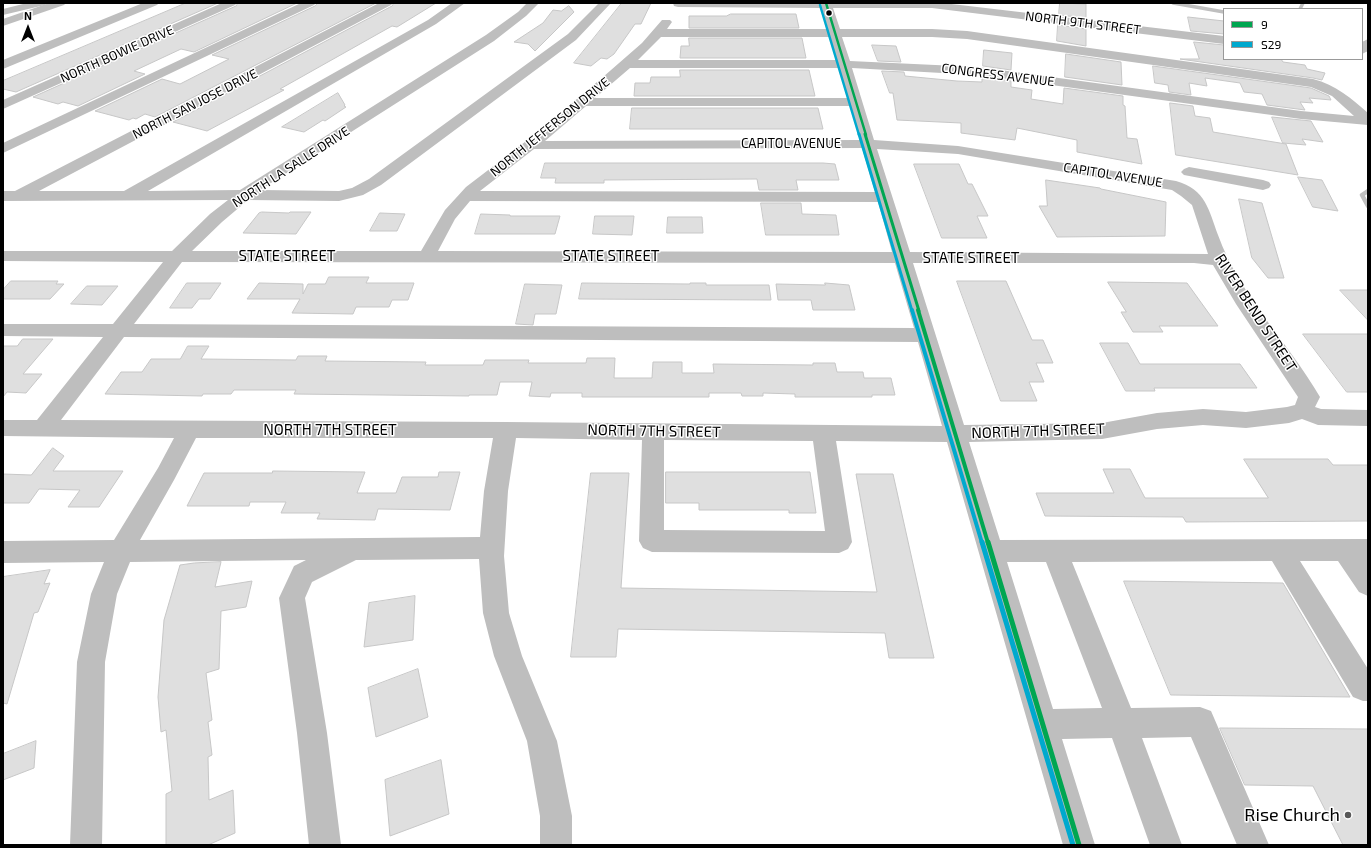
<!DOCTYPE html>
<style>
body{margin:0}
#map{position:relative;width:1371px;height:848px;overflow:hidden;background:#fff;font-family:"Exo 2",sans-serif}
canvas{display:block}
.frame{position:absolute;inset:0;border:4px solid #000;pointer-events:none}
.legend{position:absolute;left:1223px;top:8px;width:140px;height:52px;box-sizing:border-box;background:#fff;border:1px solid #999;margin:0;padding:5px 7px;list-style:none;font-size:12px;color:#000}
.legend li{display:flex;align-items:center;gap:8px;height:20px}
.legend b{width:20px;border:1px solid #999}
.north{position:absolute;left:8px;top:8px;width:40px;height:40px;-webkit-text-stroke:3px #fff;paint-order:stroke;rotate:0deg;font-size:11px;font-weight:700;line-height:16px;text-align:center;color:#000}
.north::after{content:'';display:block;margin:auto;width:14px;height:18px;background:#000;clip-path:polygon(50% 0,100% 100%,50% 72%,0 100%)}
</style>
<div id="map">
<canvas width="1371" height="848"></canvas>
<div class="frame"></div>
<ul class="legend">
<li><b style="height:5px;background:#00a651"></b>9</li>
<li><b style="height:5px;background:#00a9ce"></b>S29</li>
</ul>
<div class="north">N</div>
</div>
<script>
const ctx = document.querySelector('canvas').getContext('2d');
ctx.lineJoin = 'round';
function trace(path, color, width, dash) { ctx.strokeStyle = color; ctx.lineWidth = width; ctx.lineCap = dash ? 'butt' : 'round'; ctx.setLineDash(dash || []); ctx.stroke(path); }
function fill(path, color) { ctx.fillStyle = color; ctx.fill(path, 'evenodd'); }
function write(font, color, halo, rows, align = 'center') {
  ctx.font = font + ' "Exo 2",sans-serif'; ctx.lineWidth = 3; ctx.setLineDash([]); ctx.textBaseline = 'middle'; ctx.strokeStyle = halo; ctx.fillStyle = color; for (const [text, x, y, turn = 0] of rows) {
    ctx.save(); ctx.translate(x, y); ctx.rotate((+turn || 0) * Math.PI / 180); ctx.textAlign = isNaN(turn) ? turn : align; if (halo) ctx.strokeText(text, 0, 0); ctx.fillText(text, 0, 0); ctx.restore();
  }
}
const streamFar1 = new Path2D(`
 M1173,3L1224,12
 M1300,9L1303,3`);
const stream = new Path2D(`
 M1368,191L1362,195L1368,206`);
const building = new Path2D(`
 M186,3H218L16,92L3,89V81Z
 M238,3H297L194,52L181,49L134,71L145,74L78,106L63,102L58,104L33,97L236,6Z
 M318,3H376L155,117L145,114L136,119L133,118L129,120L95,111L162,79L180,84L229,59L212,55L315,6Z
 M394,3H436L397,27L392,26L280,89L284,90L207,131L173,122L392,6Z
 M622,3H651L641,24H635L614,54L607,59L601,58L591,66L574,63Z
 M1060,3L1086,4V18L1059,15Z
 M569,6L574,12L535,51L528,44L514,42L543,23L553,10L561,11Z
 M731,14H796L799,28H689V16H726Z
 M1188,17L1224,21V34L1191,31Z
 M1058,25L1086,29V46L1057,41Z
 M689,38H802L806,58H680L681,46H689Z
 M1194,42L1224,45V59H1281L1283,62L1305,65L1307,69L1325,73L1322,80L1313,78L1180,59H1199Z
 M872,45L896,46L901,62L878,61Z
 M984,50L1012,53L1011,70L983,66Z
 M1066,54L1121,62L1122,85L1065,77Z
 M1153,66L1311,88L1329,96L1331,100L1309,98L1313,103L1300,102L1305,110L1267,105L1262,94L1244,92L1240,83L1205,78L1207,86L1189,83L1191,95L1169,92L1168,85L1155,83Z
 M680,70H809L815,96H634L635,83H650L651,77H680Z
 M882,71L904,72L905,76L957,81L982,82V77L1011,81V87L1032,90L1031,99L1063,104L1064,88L1123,96V105L1125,106L1127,138L1137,139L1142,164L1077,152V140L1017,128L1015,140L961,133V123L897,120L893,93H890Z
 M338,93L345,105L344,106L346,107L325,121L323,120L304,132L282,127Z
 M1170,103L1193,106L1195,116L1210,118L1213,132L1286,144L1298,175L1176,155Z
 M632,108H818L823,129H630Z
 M1272,117L1311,121L1323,142L1302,139L1306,145L1283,143Z
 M545,163H823L835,164L839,180H796L798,190H759L757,179L604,180V183H555L556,178H541Z
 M914,164H959L968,184H972L988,216H977L987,238H942Z
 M1298,177L1322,180L1338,211L1313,207Z
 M1046,180L1100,188L1101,189L1166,202L1165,236L1057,237L1039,206H1047Z
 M1239,199L1262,203L1284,278H1268L1252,258Z
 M761,203H801L802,214L836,215L839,235H766Z
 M262,212L289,213L290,212H311L296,234L243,233L259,213Z
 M380,213L405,214L397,231H370Z
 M481,214L510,215V216H560L555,234H475Z
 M595,216H634L632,235L593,234Z
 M668,217H702L703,233H667Z
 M329,277H369L366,283H414L408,300H392L389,307H356L353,314L292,313L300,299H247L259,283L303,284V294L308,284H325Z
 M11,281H58L56,284H64L50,299H3V290Z
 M957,281H1006L1032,340H1043L1053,363H1036L1044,382H1029L1037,401H1001Z
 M1108,282L1187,283L1218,326H1159L1163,332H1133L1121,312H1126Z
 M187,283H221L210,299H199L192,308H170Z
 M582,283L690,284V283H706V285H769L771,300L579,299Z
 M825,283L849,285L855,310H813L811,300H778L776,284L825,285Z
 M525,284L562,285L556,314H535L533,325L516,324Z
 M87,286H118L102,305L71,304Z
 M1340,290H1368V320Z
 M1303,334H1368V392H1347Z
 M23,339H53L23,374H42L26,393L7,392L3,397V346H17Z
 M1100,343H1128L1140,364H1240L1257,388H1154L1155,391H1126Z
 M188,346H209L201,359L296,360L298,356H327L325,361L426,362L425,365H483L485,360H529L528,363H586L587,358H615L614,378H652L653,362H682V373H714L713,364L813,365V363H835L837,372H863L864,378H891L895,395H872V397H795V394L763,393V396H742L741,393H709V397H582V393H551L550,397L529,396L532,382H500L497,395H469V396L294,394L296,390H234L231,394H203L202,396L105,394L121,372H142L151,359H180Z
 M53,448L64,456L53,471H123L99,507H68L80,490L39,489L29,503H3V474L31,475Z
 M1244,459H1328L1333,465H1368V521L1186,522L1183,517L1045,516L1036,493H1114L1103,469H1130L1145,498H1268Z
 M273,471L365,472L357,493H396L402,477H438L439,472H460L450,510L378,509L375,520L317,519L320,513H281L286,502H250L249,506H187L204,473H272Z
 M666,472H810L816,513H789V510H699V503H666Z
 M591,473H629L621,588L877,592L856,474H893L934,658H889L885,633L618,629L616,657H571Z
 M221,562L215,587L252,581L246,607L221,611L219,669L206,673L212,720L208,722L212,755L208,757L209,800L233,790L235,833L208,845H166V794L172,791L166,730L161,732L158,697L164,620L180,565L194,563Z
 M50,570L44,584L50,583L38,612L34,613L7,704L3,703V577Z
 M1124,581L1283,583L1350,697L1171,695Z
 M415,596L413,640L364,647L369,603Z
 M418,669L428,717L376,737L368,688Z
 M1220,728L1368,729V845H1343L1313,786L1245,785Z
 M36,741L34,768L3,780V754Z
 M441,760L449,814L390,836L385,780Z`);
const minor = new Path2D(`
 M143,3H159L157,5L3,69V60Z
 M222,3H237L235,5L3,109V100Z
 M301,3H316L314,5L3,153V143Z
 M379,3H393L391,5L39,191H124L428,20L452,3H465L436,24L148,191L240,190L486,35L518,12L527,3H539L526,16L494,41L260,190L339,191L352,188L369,179L568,34L599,3H611L576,40L381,185L363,195L339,201L248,200L222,222L192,251H421L445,210L466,187L534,135L603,77L642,43L662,20H670L672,22L667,29H828L822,8L678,7L674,6L673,3H943L1224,36V44L932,8H833L840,29H932L967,31L1313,79C1336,85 1351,98 1368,113V125L1301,119L978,75L852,68L874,140L958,146L1176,181C1206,189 1209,211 1218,235C1240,296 1288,342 1320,397L1315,407L1321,409L1368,410V426L1318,425L1302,419L1289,423L1246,428L1203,425L1157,429L1102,439L969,442L1000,540L1368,539V561H1367L1368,596L1359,592L1338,561H1300L1368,669V701H1363L1353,697L1272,561L1072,562L1131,708L1200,707L1211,711L1269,845H1237L1191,737L1142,738L1182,845H1150L1112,738L1062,739L1095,845H1063L947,442L836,441L852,542L848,549L839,553L652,552L643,548L639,541L642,440L516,438L508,491L504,556L509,613L522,656L557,741L572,816V845H540V816L527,741L494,656L483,613L479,559L356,560L312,582L305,598L327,733L341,845H309L297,733L279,598L294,566L306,560L130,562L117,594L105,662L102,845H70L77,662L91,594L104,562L3,563V541L114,540L158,468L174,438L3,436V420H37L103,337L3,336V324H113L163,262L3,261V251H172L210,214L228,200L3,201V191H15ZM661,37H830L837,60H638ZM842,37H932L967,39L1311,87L1332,96L1354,116L1301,111L978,67L850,61ZM630,68H839L848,98H595ZM586,106H850L860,140L545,141ZM862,148L875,192L480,191L534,149ZM877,149L958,154L1172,190L1181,196L1192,205L1208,254L910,252ZM470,201L878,202L892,252L438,251L455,219ZM182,262L895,263L914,328L134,324ZM913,263H1194L1213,265L1236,304L1298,397L1295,405L1287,407L1246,412L1203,409L1157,413L1102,423L964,425ZM124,337L918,342L942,426L506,422L61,420ZM196,438H493L484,491L480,537L140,540L174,480ZM664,440L813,441L825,531L664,530ZM1007,562H1046L1102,708L1053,709Z
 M1368,39V51L1362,54V42Z
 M1189,167L1263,180L1269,182L1271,185L1269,188L1263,190L1184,175L1181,172L1184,169Z`);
const major = new Path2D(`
 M49,3H66L64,5L3,26V19Z`);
const highway = new Path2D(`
 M27,3H47L45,5L3,15V9Z`);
const bus1Far3 = new Path2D(`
 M826,3L866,135`);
const bus1Far2 = new Path2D(`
 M865,134L919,311`);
const bus1Far1 = new Path2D(`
 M918,310L988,543`);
const bus1 = new Path2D(`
 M988,542L1079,845`);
const bus2Far3 = new Path2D(`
 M820,5L859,135`);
const bus2Far2 = new Path2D(`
 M859,134L912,311`);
const bus2Far1 = new Path2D(`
 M912,310L982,543`);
const bus2 = new Path2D(`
 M982,542L1073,845`);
const markers = [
 [829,13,3.5,"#000"],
 [1348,815,4,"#595959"]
];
const farStreetnames = [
 ["NORTH 9TH STREET",1083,23,7],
 ["NORTH BOWIE DRIVE",117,54,-24],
 ["CONGRESS AVENUE",998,75,7],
 ["NORTH SAN JOSE DRIVE",195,104,-27],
 ["NORTH JEFFERSON DRIVE",550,127,-39],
 ["CAPITOL AVENUE",791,144],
 ["NORTH LA SALLE DRIVE",291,167,-33],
 ["CAPITOL AVENUE",1113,175,9]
];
const streetNames = [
 ["STATE STREET",287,256],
 ["STATE STREET",611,256],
 ["STATE STREET",971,258],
 ["RIVER BEND STREET",1256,313,57],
 ["NORTH 7TH STREET",330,430],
 ["NORTH 7TH STREET",654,431,1],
 ["NORTH 7TH STREET",1038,431,-2]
];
const nearPoinames = [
 ["Rise Church",1340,815]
];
trace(streamFar1, '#bfbfbf', 3.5);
trace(stream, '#bfbfbf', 4.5);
fill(building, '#dfdfdf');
trace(building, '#c7c7c7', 1);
fill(minor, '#bebebe');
fill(major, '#bebebe');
fill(highway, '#bebebe');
trace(bus1Far3, '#00a651', 2.5);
trace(bus1Far2, '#00a651', 3);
trace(bus1Far1, '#00a651', 4);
trace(bus1, '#00a651', 5);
trace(bus2Far3, '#00a9ce', 2.5);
trace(bus2Far2, '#00a9ce', 3);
trace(bus2Far1, '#00a9ce', 4);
trace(bus2, '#00a9ce', 5);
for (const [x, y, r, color] of markers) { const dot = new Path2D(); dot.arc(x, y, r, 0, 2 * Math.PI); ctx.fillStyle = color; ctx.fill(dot); trace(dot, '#fff', 1.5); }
write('13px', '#000', '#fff', farStreetnames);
write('15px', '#000', '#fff', streetNames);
write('18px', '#000', '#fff', nearPoinames, 'right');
</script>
